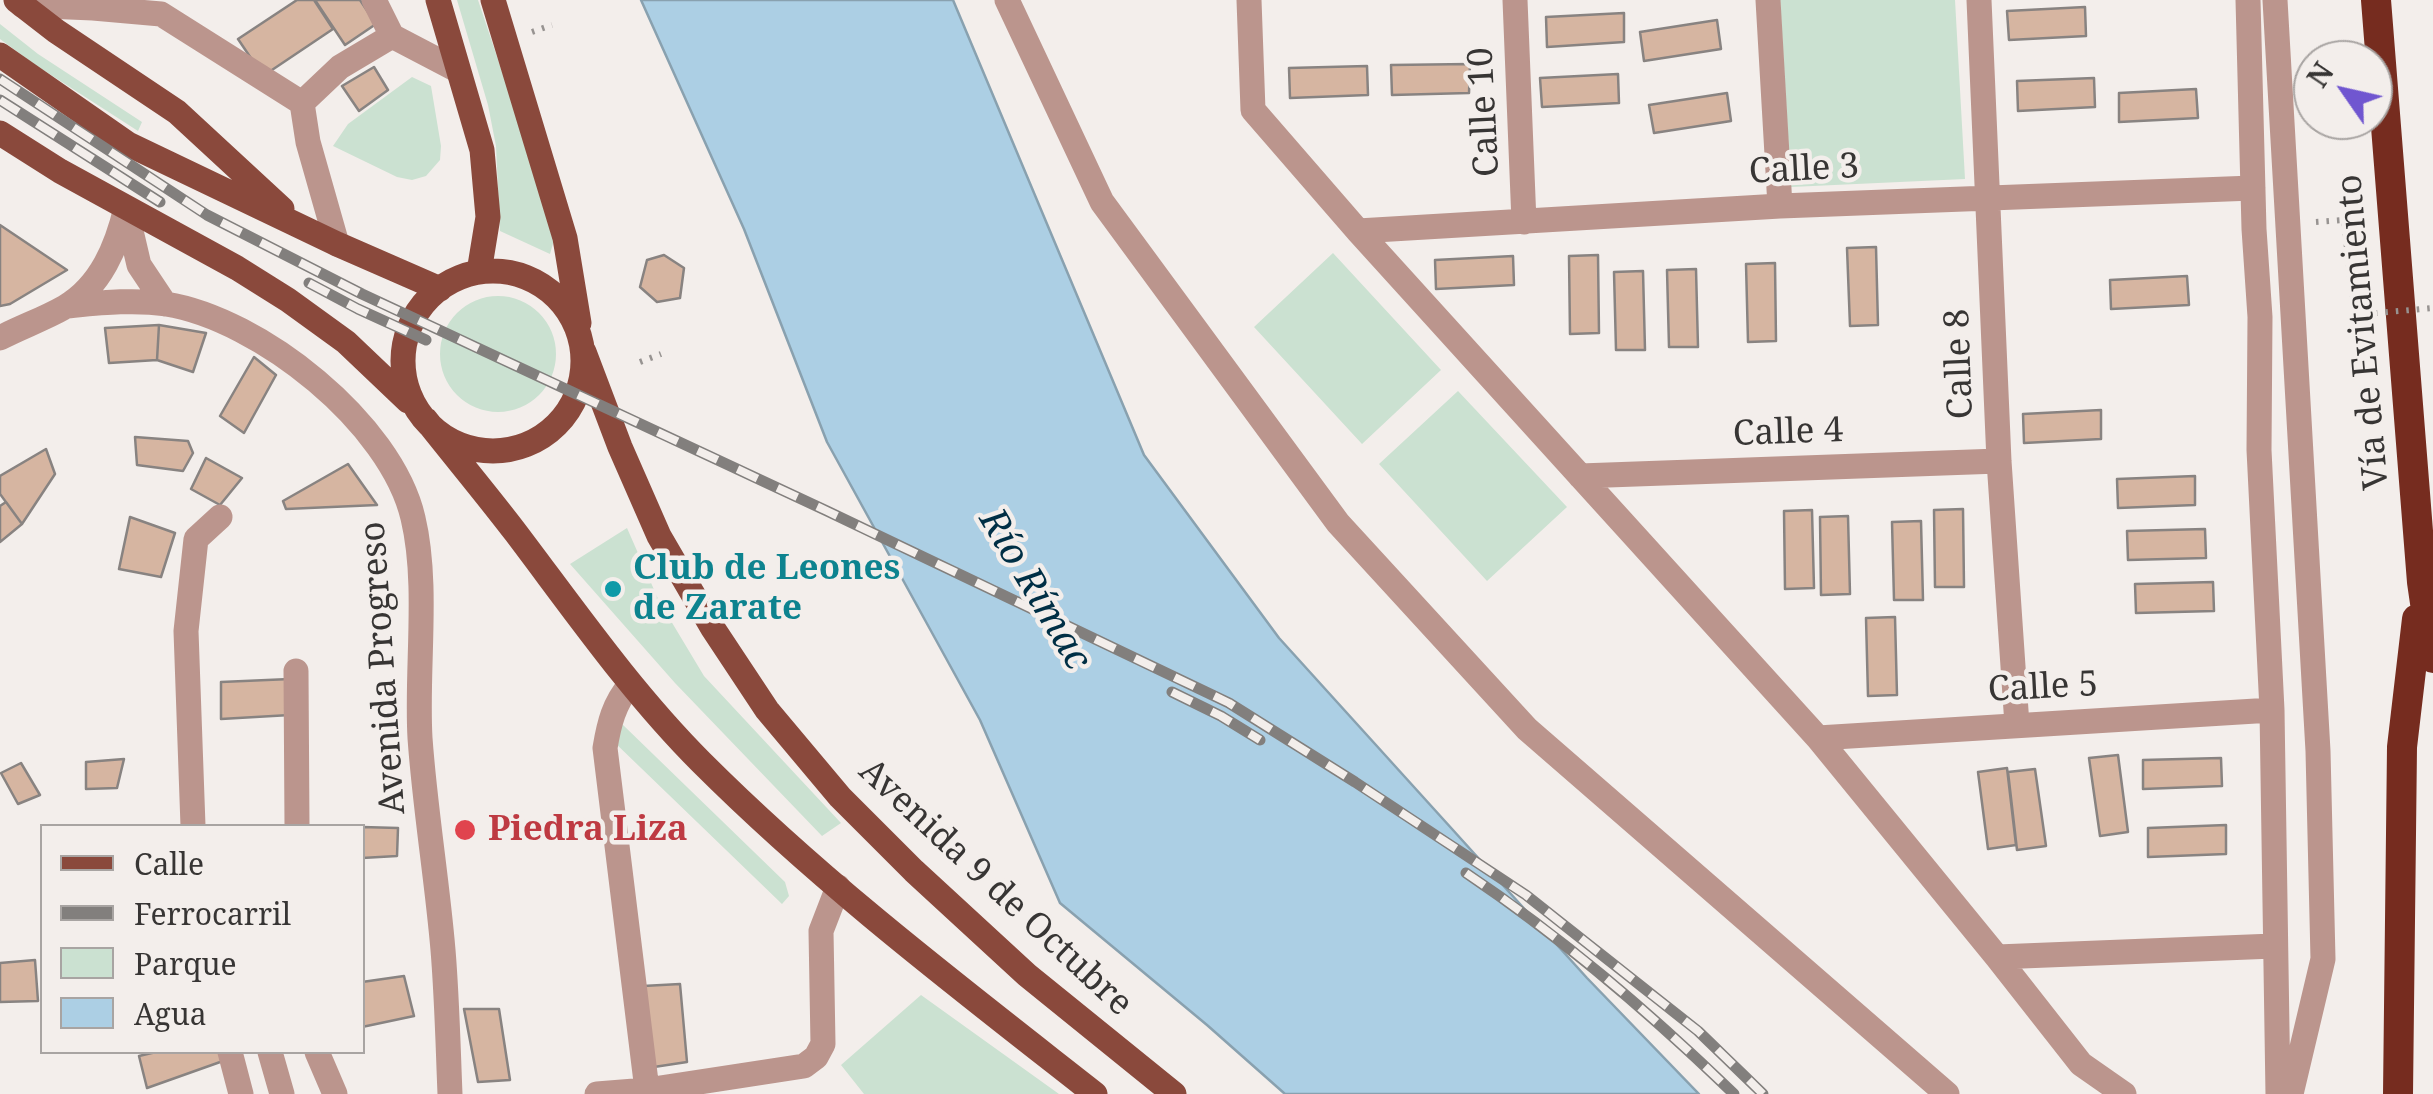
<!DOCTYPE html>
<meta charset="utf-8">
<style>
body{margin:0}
#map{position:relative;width:2433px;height:1094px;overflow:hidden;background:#f3eeeb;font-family:"Noto Serif",serif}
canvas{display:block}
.legend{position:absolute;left:40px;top:824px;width:325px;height:230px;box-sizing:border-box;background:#f3eeeb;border:2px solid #a8a4a2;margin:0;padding:12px 18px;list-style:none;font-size:30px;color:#373534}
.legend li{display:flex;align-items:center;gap:20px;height:50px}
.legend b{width:50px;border:2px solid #a8a4a2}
.north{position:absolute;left:2293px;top:40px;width:100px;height:100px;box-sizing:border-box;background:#f3eeeb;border:2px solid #a8a4a2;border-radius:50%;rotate:304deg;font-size:28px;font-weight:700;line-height:40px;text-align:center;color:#373534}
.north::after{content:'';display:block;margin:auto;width:35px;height:45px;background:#7056d0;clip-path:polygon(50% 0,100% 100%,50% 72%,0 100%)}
</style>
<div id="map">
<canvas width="2433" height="1094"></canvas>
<ul class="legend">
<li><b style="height:12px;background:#8a493c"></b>Calle</li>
<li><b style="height:12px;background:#827f7d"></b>Ferrocarril</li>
<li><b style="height:28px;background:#cbe1d1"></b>Parque</li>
<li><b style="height:28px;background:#accfe4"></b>Agua</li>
</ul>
<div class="north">N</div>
</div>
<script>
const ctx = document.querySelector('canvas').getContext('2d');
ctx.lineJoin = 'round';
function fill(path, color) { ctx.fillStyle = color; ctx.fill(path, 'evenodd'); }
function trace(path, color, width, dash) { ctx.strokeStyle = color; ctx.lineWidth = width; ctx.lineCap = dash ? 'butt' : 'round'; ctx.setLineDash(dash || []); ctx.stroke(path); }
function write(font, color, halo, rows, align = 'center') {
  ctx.font = font + ' "Noto Serif",serif'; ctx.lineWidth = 9; ctx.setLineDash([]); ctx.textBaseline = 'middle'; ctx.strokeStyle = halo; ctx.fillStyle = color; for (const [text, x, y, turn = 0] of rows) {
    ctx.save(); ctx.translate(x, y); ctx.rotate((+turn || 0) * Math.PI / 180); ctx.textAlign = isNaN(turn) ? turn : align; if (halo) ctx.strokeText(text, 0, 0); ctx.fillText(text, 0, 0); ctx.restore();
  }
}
const green = new Path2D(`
 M457,0H478L556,233L550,254L500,231L496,146L488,105Z
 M1780,0H1955L1965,179L1791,187Z
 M0,24L38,54L142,122L138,131L34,64L0,39Z
 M412,77L431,86L441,146L440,160L426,176L412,180L397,177L333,146L348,124Z
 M1333,253L1441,370L1362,444L1254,327Z
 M440 354a58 58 0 1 1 116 0a58 58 0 1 1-116 0Z
 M1458,391L1567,507L1487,581L1379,464Z
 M627,528L659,601L704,676L841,823L822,836L675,683L570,564Z
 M622,724L785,882L789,896L782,904L612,740Z
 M921,995L1059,1094H864L841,1065Z`);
const water = new Path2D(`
 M641,0H953L1144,455L1279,638L1587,978L1699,1094H1285L1207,1025L1060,903L980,720L827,442L744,229Z`);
const building = new Path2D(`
 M297,0H314L333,29L263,76L238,39Z
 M315,0H360L376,24L345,45Z
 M2085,7L2086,36L2009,40L2007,11Z
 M1624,13V42L1547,47L1546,17Z
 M1717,20L1721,49L1644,61L1640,32Z
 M1470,64L1469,93L1392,95L1391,65Z
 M1367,66L1368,95L1290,98L1289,68Z
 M374,67L388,90L359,111L342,86Z
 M1618,74L1619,103L1542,107L1540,78Z
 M2094,78L2095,107L2018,111L2017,81Z
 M2196,89L2198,118L2119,122V93Z
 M1727,93L1731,121L1654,133L1649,105Z
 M0,225L67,270L10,304L0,306Z
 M1876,247L1878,325L1850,326L1847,248Z
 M664,255L684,268L680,298L657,302L640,287L647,260Z
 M1598,255L1599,333L1570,334L1569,256Z
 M1513,256L1514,285L1436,289L1435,260Z
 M1775,263L1776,341L1748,342L1746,264Z
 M1696,269L1698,347H1669L1667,270Z
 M1643,271L1645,350H1616L1614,272Z
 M2187,276L2189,305L2111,309L2110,280Z
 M159,325L157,360L109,363L105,328Z
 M159,325L206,333L193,372L157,360Z
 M254,357L276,375L244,433L220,416Z
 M2101,410V439L2024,443L2023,414Z
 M135,437L188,441L193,453L183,471L137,465Z
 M46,449L55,474L22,524L0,494V476Z
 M206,458L242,478L220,505L191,489Z
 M348,464L377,505L286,509L283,501Z
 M2195,476V505L2118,508L2117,479Z
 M6,502L22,524L0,542V506Z
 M1963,509L1964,587H1935L1934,510Z
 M1812,510L1814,588L1785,589L1784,511Z
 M1848,516L1850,594L1821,595L1820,517Z
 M130,517L175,533L161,577L119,569Z
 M1921,521L1923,600H1894L1892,522Z
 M2205,529L2206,558L2128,560L2127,531Z
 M2213,582L2214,611L2136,613L2135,584Z
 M1895,617L1897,695L1868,696L1866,618Z
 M290,679V715L221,719V682Z
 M2118,755L2128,832L2100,836L2089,758Z
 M2221,758L2222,786L2143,789V760Z
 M124,759L117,788L86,789V762Z
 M21,763L40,795L18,804L1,773Z
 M2007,768L2016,845L1988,849L1978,772Z
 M2035,769L2046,846L2017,850L2008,772Z
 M2226,825V854L2148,857V828Z
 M362,827L398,828L397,856L362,858Z
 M35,960L38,1001L0,1002V963Z
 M404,976L414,1016L362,1027V982Z
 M680,984L687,1062L654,1067L643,986Z
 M464,1009H499L510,1080L478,1082Z
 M156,1052H222L223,1061L147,1088L139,1056Z`);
const path = new Path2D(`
 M532,32L552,25
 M2316,222L2344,220L2354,315
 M640,362L661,354`);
const minor = new Path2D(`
 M374,0L392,36L457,70
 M1007,0L1102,202L1338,523L1527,729L1947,1094
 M1249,0L1253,110L1358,231L1818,738L1997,957L2081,1064L2124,1094
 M1515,0L1524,222
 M1768,0L1780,206
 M1979,0L1999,461L2017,725
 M2248,0L2254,229L2260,317L2259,450L2272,710L2278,1094
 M2275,0L2318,751L2323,959L2291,1094
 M22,5L93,8L161,14L302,103L308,142L337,244
 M302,103L340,67L392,36
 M128,218L139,265L165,304
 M1358,231L1780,206L2253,188
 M67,306C99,303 134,299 166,304C260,319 391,423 413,518C429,585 416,669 420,738C425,809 437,879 443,950C447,998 448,1046 450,1094
 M0,338C21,327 44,319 65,307C101,286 117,246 126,208
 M1580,476L1999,461
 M296,671L297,826
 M630,685C614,703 609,724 605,748L647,1090
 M1818,738L2272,710
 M193,826L186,631L196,539L220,517
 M1997,957L2274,946
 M230,1052L241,1094
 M270,1052L282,1094
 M317,1052L335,1094
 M597,1094L647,1090L804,1066L816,1057L823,1044L821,931L838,887`);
const major = new Path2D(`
 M16,0L56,31L177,112L282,209
 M438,0L482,150L488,217L479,272
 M493,0L565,238L579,323
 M0,55L128,144L337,244L440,289
 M0,133L60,171L237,268L288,300L346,342L408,401
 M403 361a90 90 0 1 1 180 0a90 90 0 1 1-180 0Z
 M584,352L620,447L659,536L712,627L767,710L840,797L914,871L1027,975L1174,1094
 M426,420C456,458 487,495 516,533C575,611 632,693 701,762C823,884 960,988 1095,1094`);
const highway = new Path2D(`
 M2376,0L2422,582L2433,658
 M2398,1094L2402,747L2417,619`);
const rail = new Path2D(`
 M0,79L207,215L362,294L827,511L1229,703L1355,782L1526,895L1698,1031L1763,1094
 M0,100L160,202
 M309,283L358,309L426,340
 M1172,692L1221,716L1260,740
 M1466,873C1564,939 1649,1012 1734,1094`);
const pathBridge = new Path2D(`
 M2354,315L2433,308`);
const markers = [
 [613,589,10,"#0f9aa8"],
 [465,830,12,"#e0444e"]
];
const streetNames = [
 ["Calle 10",1485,112,-93],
 ["Calle 3",1804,170,-3],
 ["Vía de Evitamiento",2364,332,-95],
 ["Calle 8",1960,364,-92],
 ["Calle 4",1788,433,-2],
 ["Avenida Progreso",384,668,-94],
 ["Calle 5",2043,688,-3],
 ["Avenida 9 de Octubre",995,888,43]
];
const cultureNames = [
 ["Club de Leones",633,569],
 ["de Zarate",633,609]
];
const healthNames = [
 ["Piedra Liza",488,830]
];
const waterNames = [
 ["Río Rímac",1034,590,59]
];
fill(green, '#cbe1d1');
fill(water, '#accfe4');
trace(water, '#89a1af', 2.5);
fill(building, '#d6b5a1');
trace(building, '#888381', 2.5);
trace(path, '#979391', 6, [2.5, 8]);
trace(minor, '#bb958d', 25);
trace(major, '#8a493c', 25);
trace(highway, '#762c1f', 30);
trace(rail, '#827f7d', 11);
trace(rail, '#f3eeeb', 8, [22]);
trace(pathBridge, '#979391', 6, [2.5, 8]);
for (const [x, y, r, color] of markers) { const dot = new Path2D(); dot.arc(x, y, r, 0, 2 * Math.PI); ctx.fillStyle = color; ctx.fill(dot); trace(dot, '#f3eeeb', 4); }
write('35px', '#373534', '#f3eeeb', streetNames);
write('bold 35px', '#0d838f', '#f3eeeb', cultureNames, 'left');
write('bold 35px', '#be3a42', '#f3eeeb', healthNames, 'left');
write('italic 38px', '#002f45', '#f3eeeb', waterNames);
</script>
